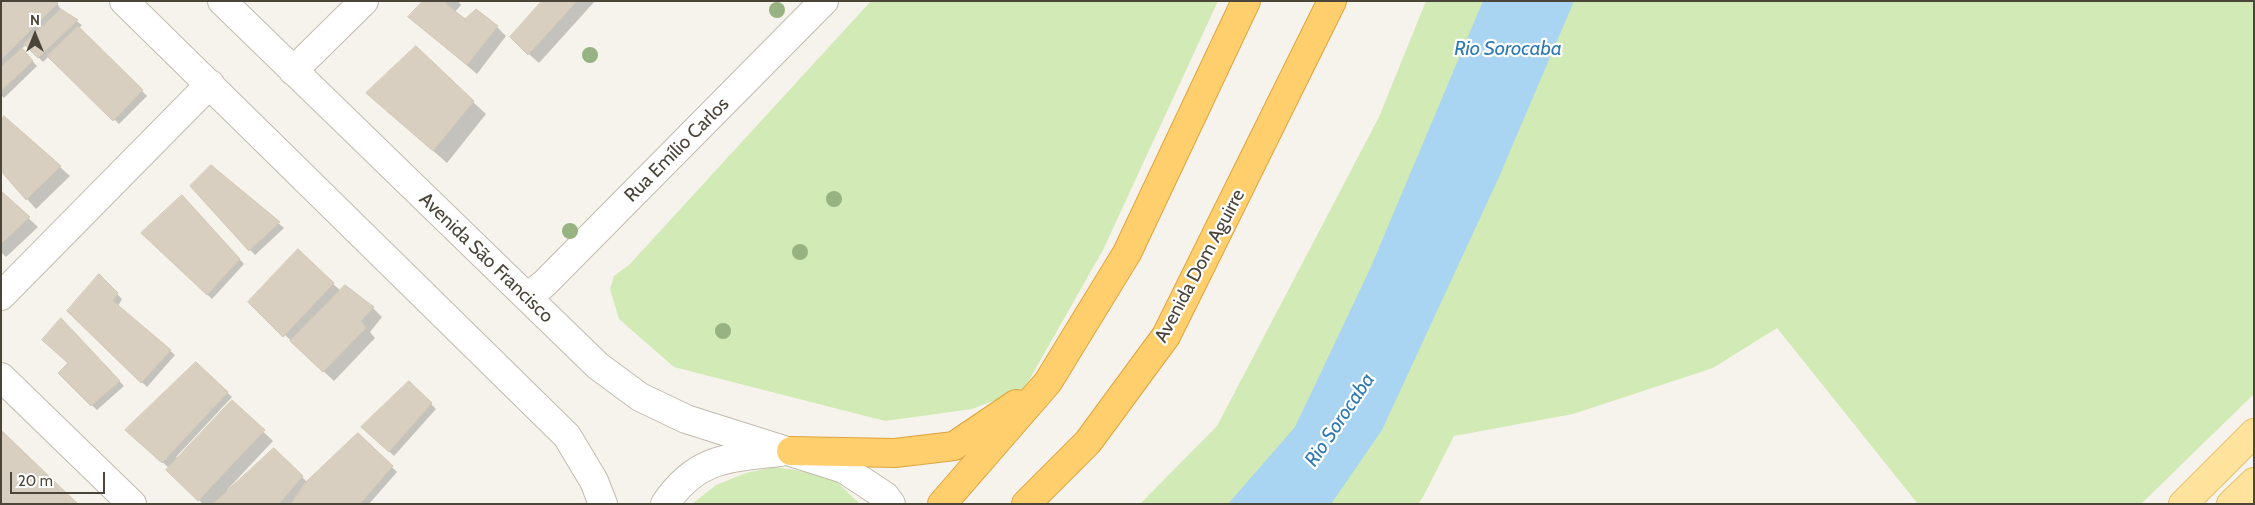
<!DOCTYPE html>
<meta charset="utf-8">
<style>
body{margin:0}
#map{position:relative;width:2255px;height:505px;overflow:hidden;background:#f6f3ec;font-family:Cabin,sans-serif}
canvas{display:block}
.frame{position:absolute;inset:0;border:2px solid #4b4439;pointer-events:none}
.north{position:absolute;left:10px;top:10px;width:50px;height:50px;-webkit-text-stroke:4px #fff;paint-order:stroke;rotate:0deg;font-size:14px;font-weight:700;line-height:20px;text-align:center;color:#4b4439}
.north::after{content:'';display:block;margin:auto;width:18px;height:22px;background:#4b4439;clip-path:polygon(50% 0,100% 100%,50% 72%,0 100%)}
.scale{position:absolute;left:10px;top:472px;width:95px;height:22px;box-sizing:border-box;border:2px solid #4b4439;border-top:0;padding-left:6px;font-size:15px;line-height:18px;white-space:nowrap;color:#4b4439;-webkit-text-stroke:4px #fff;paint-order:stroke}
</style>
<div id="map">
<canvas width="2255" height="505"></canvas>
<div class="frame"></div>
<div class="north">N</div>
<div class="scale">20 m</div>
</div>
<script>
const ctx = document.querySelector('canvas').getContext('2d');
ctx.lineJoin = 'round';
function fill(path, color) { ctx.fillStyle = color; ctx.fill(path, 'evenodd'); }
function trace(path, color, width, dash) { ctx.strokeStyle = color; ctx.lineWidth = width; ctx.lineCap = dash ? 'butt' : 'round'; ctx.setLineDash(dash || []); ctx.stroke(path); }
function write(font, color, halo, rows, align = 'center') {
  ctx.font = font + ' Cabin,sans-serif'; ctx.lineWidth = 4.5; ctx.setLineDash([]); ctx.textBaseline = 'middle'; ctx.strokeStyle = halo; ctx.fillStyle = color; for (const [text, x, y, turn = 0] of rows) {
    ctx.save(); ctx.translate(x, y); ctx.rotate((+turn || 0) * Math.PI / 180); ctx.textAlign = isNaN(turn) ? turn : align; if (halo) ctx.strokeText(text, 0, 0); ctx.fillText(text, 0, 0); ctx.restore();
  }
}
const green = new Path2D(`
 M871,1H1218L1103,250L1024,389L972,409L885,421L674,367L619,319L610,289L614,276L629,265Z
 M1426,1H2254V394L2141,504H1918L1777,328L1713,368L1573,414L1454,436L1423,497L1418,504H1140L1217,426L1379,117Z
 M774,467L803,471L836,481L860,504H692L716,485L746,473Z`);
const water = new Path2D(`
 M1483,1H1574L1499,177L1382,430L1331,504H1228L1295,427L1370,269Z`);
const shadow = new Path2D(`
 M1,1H56L61,10L82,25L79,28L147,96L119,124L49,56L43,62L26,45L21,49L37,66L4,98L1,95Z
 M425,1H458L461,5L455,12L465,21L497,27L506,36L477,74L410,17Z
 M543,1H595L539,63L521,47Z
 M368,93L473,102L486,114L447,163Z
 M5,118L70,176L36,209L27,199Z
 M212,166L284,228L255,255L191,186Z
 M1,193L38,227L6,257L1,252Z
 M187,201L244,264L212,299L143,233Z
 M99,276L122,299L118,306L175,355L147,387L68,311Z
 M333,284L341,291L373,308L382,317L370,332L375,338L334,381L250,302Z
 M61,320L124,386L97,410L59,373L70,364Z
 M196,364L232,397L176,457L178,458L232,402L273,441L227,490L228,492L274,449L307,482L358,435L397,472L369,504H203L167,470L169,468L131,434Z
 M409,382L436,409L394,456L363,427Z`);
const building = new Path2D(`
 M1,1H56L58,3L1,60Z
 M423,1H447L445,3L465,19L476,9L498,26L467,65L408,17Z
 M542,1H577L528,55L510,37Z
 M61,9L78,20L38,58L24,44Z
 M78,26L143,90L113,121L47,56Z
 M416,46L474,101L433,151L366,93Z
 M22,48L33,61L1,91V67Z
 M4,116L61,166L26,200L1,171V119Z
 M211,165L280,222L249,251L190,186Z
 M1,191L30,217L1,244Z
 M182,195L240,259L207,295L141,233Z
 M298,249L334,283L283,337L248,302Z
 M99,274L118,293L113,301L171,350L141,383L67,311Z
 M345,285L374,307L361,321L366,328L323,372L290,341Z
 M61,318L120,381L91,406L58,373L68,363L42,340Z
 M196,362L228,392L162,463L125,430Z
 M409,381L432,403L389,452L361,427Z
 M232,400L265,430L198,501L166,470Z
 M1,431L3,432L78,504H1Z
 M358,433L393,466L360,504H291L305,483Z
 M274,448L303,476L279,504H213Z`);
const minor = new Path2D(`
 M124,1L567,436L594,481L603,504
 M222,1L598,366L640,397L686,419L844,469L885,496L891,504
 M293,71L364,1
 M1,296L210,84
 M528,297L545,283L824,1
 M1,377L132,504
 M665,504C697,457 728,458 780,452`);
const major = new Path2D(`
 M2183,504L2254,433
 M2231,504L2254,482`);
const highway = new Path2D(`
 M791,451L895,453L954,446L1016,404
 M942,504L1048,382L1127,253L1246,1
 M1026,504L1088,442L1166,336L1332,1`);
const trees = [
 [777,10],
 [590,55],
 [834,199],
 [570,231],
 [800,252],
 [723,331]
];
const streetNames = [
 ["Rua Emílio Carlos",677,150,-45],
 ["Avenida São Francisco",486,258,44],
 ["Avenida Dom Aguirre",1200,266,-62]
];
const waterNames = [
 ["Rio Sorocaba",1508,49],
 ["Rio Sorocaba",1340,420,-56]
];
fill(green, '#d2eab5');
fill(water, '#a9d4f2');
fill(shadow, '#0003');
fill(building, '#d8cfc1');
trace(building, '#d3c7b4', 1);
trace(minor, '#c2bbae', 30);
trace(major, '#e6c16a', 30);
trace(highway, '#e0a43c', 30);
trace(minor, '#fff', 28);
trace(major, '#ffe39c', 28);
trace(highway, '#ffcf6e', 28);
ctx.fillStyle = '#97b381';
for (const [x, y] of trees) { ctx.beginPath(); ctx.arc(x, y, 8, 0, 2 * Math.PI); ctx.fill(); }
write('19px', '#4b4439', '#fff', streetNames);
write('italic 20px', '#2e7ab2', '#fff', waterNames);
</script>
